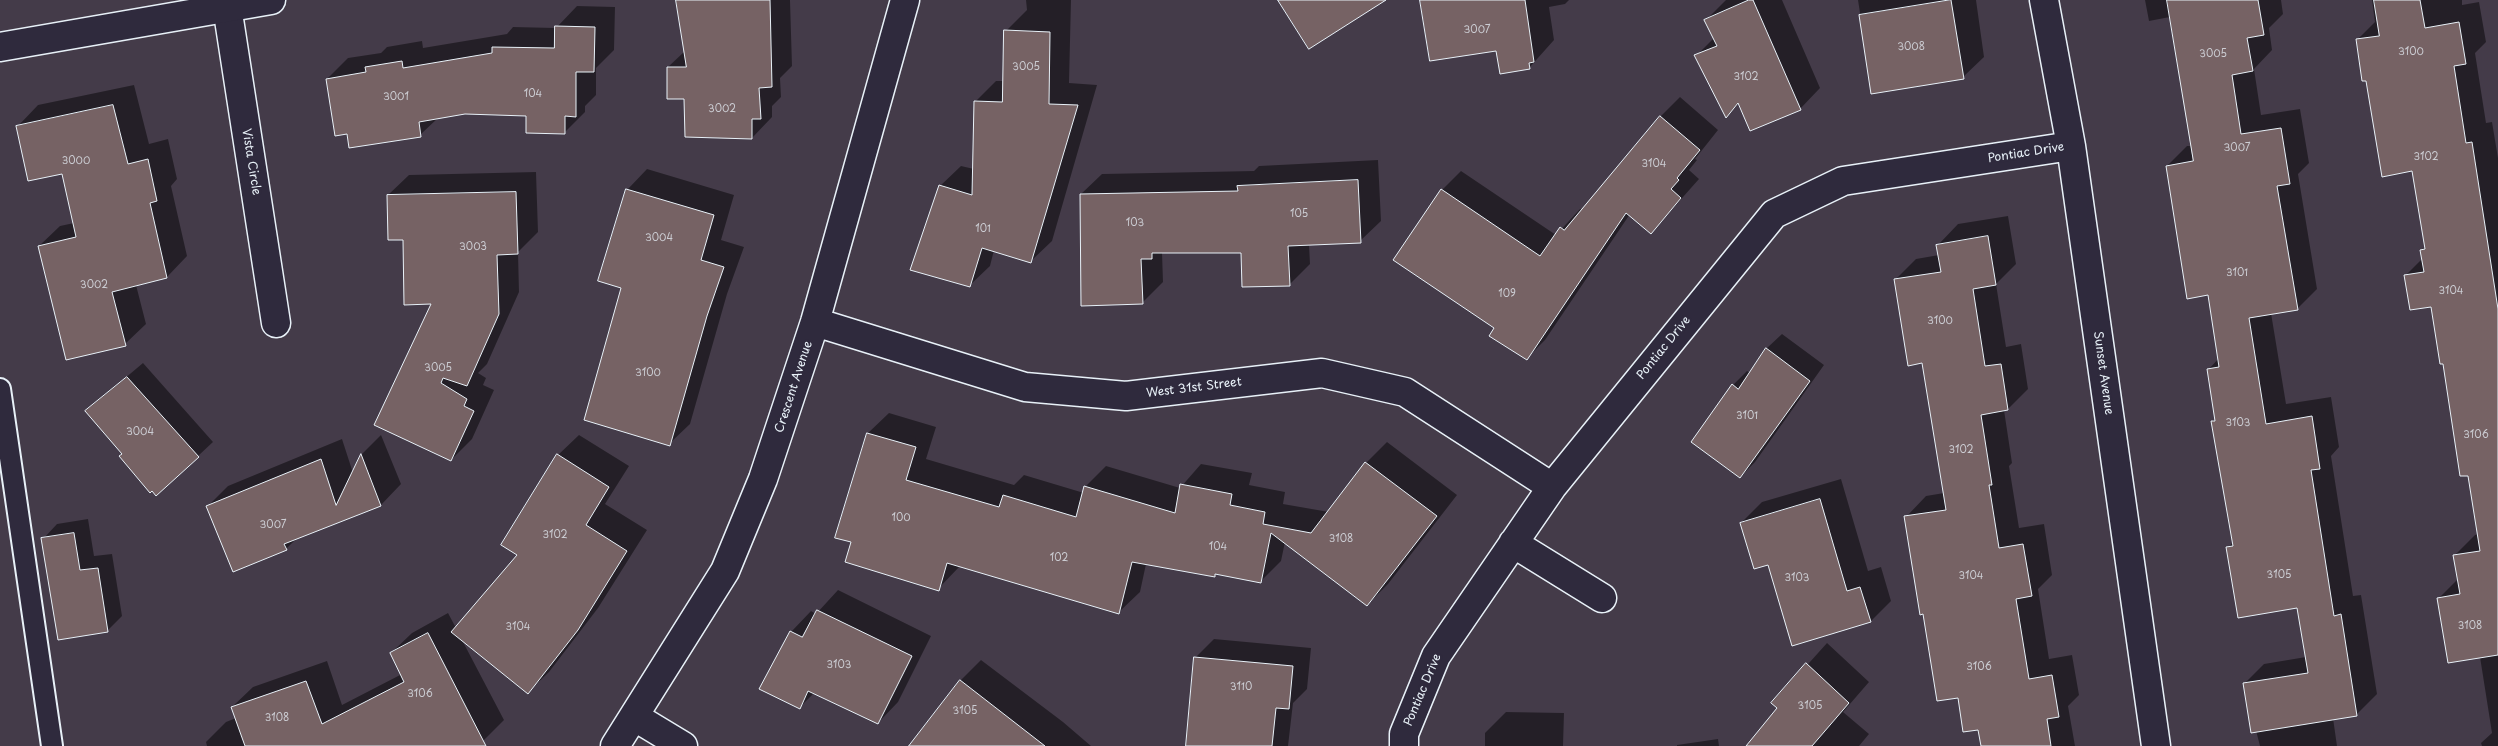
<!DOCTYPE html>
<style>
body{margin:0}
canvas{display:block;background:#443b49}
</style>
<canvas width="2498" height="746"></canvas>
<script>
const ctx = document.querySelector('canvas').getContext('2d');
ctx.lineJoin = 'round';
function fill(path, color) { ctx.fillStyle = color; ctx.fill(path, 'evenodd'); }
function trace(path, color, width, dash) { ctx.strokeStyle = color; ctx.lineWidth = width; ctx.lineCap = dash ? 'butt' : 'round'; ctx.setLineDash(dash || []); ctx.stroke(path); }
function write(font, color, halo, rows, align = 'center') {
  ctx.font = font + ' "Playpen Sans",sans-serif'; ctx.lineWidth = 4.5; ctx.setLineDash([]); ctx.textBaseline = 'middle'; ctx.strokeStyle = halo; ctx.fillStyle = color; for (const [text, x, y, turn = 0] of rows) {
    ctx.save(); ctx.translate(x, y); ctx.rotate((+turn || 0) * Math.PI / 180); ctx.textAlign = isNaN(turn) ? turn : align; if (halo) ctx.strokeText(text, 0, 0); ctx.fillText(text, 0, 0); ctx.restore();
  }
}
const shadow = new Path2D(`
 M677,0H790L792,66L780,78L781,97L772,106V117L752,138L686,97L668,67L685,51Z
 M1026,0H1071L1069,83L1097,85L1052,241L1031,261L994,250L990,266L969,286L940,186L961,166L974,169L975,102L996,81H1004L1006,31L1027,10Z
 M1421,0H1569L1565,4L1549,7L1554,40L1529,68Z
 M1726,0H1782L1820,88L1800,109L1739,103L1726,116L1696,56L1714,38L1706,20Z
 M1858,0H1976L1984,57L1963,77L1872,92Z
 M2145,0H2281L2283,14L2269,28L2272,50L2254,69L2261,115L2300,109L2309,163L2298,174L2317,289L2297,309L2271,313L2286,404L2331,397L2339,447L2331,456L2353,596L2361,595L2377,694L2357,714L2333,718L2337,746H2260L2244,684L2264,664L2306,657L2298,607L2228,548L2233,542L2212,422L2216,418L2208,370L2219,358L2209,294L2167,166L2187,146H2192L2170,17L2149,21Z
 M2372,0H2462V5L2479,2L2486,42L2475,53L2486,123L2492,122L2498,158V746H2482L2481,743L2492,733L2480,657L2439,598L2458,579L2455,555L2475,535L2478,534L2469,474L2432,306L2405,276L2423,258L2421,250L2426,246L2413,170L2367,79L2357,40L2375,22Z
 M577,6L615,7L614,50L596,68V95L585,106V112L564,133L527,115L465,113L438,118L420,135L348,132L327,79L348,58L381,53L387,47L422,41L423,48L507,34L513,27L556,28Z
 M134,85L149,144L168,139L177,179L171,186L187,256L167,277L136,285L146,324L125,344L39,246L60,226L74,223L63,172L18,126L38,105Z
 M1680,97L1718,130L1695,159L1697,160L1689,170L1699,179L1651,233L1630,214L1545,340L1526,359L1496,328L1442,190L1461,171L1556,235L1580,209L1582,210L1661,116Z
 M1378,160L1381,221L1360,241L1309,244L1310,264L1290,284L1242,252H1162L1163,282L1142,303L1081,194L1102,174L1254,171L1259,166Z
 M647,169L734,195L721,240L744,247L727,294L690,424L669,444L622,288L627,190Z
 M536,172L538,232L518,252L519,292L487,364L478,373L486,378L483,385L494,390L472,439L451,460L376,424L433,303L404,239L388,195L409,175Z
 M2008,216L2016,264L1996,284L2006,347L2021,344L2028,389L2008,409L2004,410L2012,463L2009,466L2019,528L2044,524L2052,575L2038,589L2049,659L2072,655L2079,695L2068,706L2075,746H1982L1979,729L1959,697L1924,613L1906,517L1926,496L1944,493L1923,362L1895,280L1916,259L1939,255L1938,245L1958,224Z
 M1782,334L1824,365L1755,462L1740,477L1733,385L1747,371L1750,373L1767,348Z
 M143,363L213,442L198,456L124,453L86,411Z
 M889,413L936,427L926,459L1014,485L1024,475L1084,493L1086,486L1106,466L1180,488L1201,464L1252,473L1249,485L1285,492L1283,504L1329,512L1366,463L1387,442L1457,495L1388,584L1367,605L1285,542L1281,561L1260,582L1217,573L1214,576L1146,564L1140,592L1119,612L960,566L938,589L852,541L868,433Z
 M381,435L401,484L381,505L298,537L286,549L208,506L228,486L342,439L353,473L362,454Z
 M579,435L629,466L605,504L647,530L598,608L549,672L528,692L462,640L504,720L483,741L473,746H207L206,742L226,722L236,718L232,707L253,687L327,661L342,705L402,674L391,653L412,633L448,613L456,628L519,555L558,455Z
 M1841,479L1868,571L1881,567L1891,601L1871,621L1769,564L1741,523L1762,502Z
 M88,519L94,556L112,554L122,616L107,631L43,539L57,524Z
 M838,590L931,636L898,702L878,723L814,693L800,707L791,632L811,611L816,614Z
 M1214,639L1311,648L1307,689L1293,703L1288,746H1187L1196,657Z
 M1827,643L1869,682L1843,712L1869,734L1859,746H1747L1779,708L1773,703Z
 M981,660L1063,722L1091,746H935L960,681Z
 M1506,712L1564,713L1563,746H1485V733Z
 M1718,739L1719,746H1677V745Z`);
const building = new Path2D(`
 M676,0H770L772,87L759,88L761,119H752V139L685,137L684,99H667V67H686Z
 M1278,0H1386L1309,49Z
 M1420,0H1525L1534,62L1529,63L1530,69L1500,74L1496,51L1430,61Z
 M1749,0H1753L1801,110L1750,131L1738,103L1726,118L1694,55L1717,46L1704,20Z
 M1951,0L1964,79L1871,94L1859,15Z
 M2167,0H2258L2264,35L2247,38L2253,71L2232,75L2241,134L2281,128L2290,184L2277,186L2298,310L2249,318L2266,424L2312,416L2320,469L2311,470L2334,616L2341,614L2357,716L2251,733L2243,683L2308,673L2297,608L2238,618L2226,547L2233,546L2211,421H2215L2207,369L2219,367L2208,295L2187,299L2166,166L2193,161Z
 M2374,0H2420L2425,28L2459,22L2466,64L2454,66L2466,143L2472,142L2498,309V655L2448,663L2437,598L2460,594L2453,555L2480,551L2468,476H2460L2443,364H2440L2431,307L2410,310L2404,275L2424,272L2420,250L2425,249L2412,171L2382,177L2366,81H2362L2356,39L2379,36Z
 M555,26L595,27L594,72H576V117L565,116V134L526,133V116L465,114L419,122L421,137L349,148L347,134L335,136L326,79L366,72L365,67L402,61L403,68L492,53V47L554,48Z
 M1004,30L1050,32L1049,104L1078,105L1031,263L982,248L970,287L910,270L939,185L972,195L974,101L1002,102Z
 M113,105L128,164L148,159L157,201L150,203L167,278L112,292L126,346L66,360L38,246L76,237L62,174L28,181L16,126Z
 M1660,116L1700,150L1677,178L1679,180L1671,189L1681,198L1651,234L1626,213L1527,360L1489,336L1494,328L1393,260L1441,189L1540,256L1560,227L1564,230Z
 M1358,180L1361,243L1288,246L1290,286L1242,287L1241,253H1152V259H1141L1143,304L1081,306L1080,194L1238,191L1237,186Z
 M626,189L714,215L701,260L724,267L707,316L670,446L584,420L621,288L598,281Z
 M516,192L518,254L497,255L499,314L467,386L443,378L441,383L467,399L464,406L474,411L451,461L374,425L431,304L404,305L403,240H388L387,195Z
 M1988,236L1996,285L1973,289L1985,366L2001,364L2008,410L1981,415L1992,485H1989L1999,548L2023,544L2032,596L2016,599L2029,679L2052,675L2059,717L2047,719L2051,746H1981L1978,730L1963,732L1958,698L1937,701L1923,614L1920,615L1904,516L1946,510L1922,363L1908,366L1894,279L1941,272L1936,245Z
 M1766,348L1810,381L1740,478L1691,442L1732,384L1738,389Z
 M127,377L199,457L156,496L152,491L150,493L119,456L122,454L85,411Z
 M867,433L916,447L906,480L999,507L1003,495L1076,517L1084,486L1175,513L1180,484L1232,494L1230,505L1265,512L1263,524L1311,533L1365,462L1437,516L1367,606L1271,533L1261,583L1215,574V577L1132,562L1119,614L947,563L939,591L845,562L851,542L835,538Z
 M361,454L381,506L284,544L287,550L233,572L206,506L321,459L336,505Z
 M557,454L609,487L586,525L627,551L578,630L528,694L451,632L517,555L501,545Z
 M1820,499L1847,591L1860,587L1871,622L1792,646L1768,565L1754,569L1740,523Z
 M74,533L80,570L98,568L108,632L58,640L41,538Z
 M817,610L912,656L878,724L808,691L800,709L759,689L790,631L802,637Z
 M428,633L486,746H245L231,707L306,681L322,724L404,682L390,653Z
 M1194,657L1293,666L1289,709L1276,708L1272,746H1186Z
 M1806,663L1849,703L1812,746H1746L1777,708L1771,703Z
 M960,680L1045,746H909Z`);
const service = new Path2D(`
 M0,389L52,746`);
const minor = new Path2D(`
 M226,0L276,323
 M2044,0L2071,146L2156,746
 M815,322L1025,387L1126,396L1322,373L1405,392L1552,487
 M1513,543L1602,598
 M635,717L683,746
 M615,746L725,571L763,479L815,322L905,0
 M1404,746V734L1436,656L1552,487L1774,214L1843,181L2071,146`);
const secondary = new Path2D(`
 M0,47L271,0`);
const numberNames = [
 ["3007",1477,30],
 ["3008",1911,47],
 ["3100",2411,52],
 ["3005",2213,54],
 ["3005",1026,67],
 ["3102",1746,77],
 ["104",533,94],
 ["3001",396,97],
 ["3002",722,109],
 ["3007",2237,148],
 ["3102",2426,157],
 ["3000",76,161],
 ["3104",1654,164],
 ["105",1299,214],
 ["103",1135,223],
 ["101",983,229],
 ["3004",659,238],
 ["3003",473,247],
 ["3101",2237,273],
 ["3002",94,285],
 ["3104",2451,291],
 ["109",1507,294],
 ["3100",1940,321],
 ["3005",438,368],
 ["3100",648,373],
 ["3101",1747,416],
 ["3103",2238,423],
 ["3004",140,432],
 ["3106",2476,435],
 ["3102",1961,450],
 ["100",901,518],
 ["3007",273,525],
 ["3102",555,535],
 ["3108",1341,539],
 ["104",1218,547],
 ["102",1059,558],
 ["3105",2279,575],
 ["3104",1971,576],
 ["3103",1797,578],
 ["3108",2470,626],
 ["3104",518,627],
 ["3103",839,665],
 ["3106",1979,667],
 ["3110",1241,687],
 ["3106",420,694],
 ["3105",1810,706],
 ["3105",965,711],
 ["3108",277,718]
];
const streetNames = [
 ["Pontiac Drive",2026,153,-9],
 ["Vista Circle",251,162,81],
 ["Pontiac Drive",1664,348,-51],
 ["Sunset Avenue",2103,373,82],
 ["Crescent Avenue",794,387,-72],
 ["West 31st Street",1194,388,-7],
 ["Pontiac Drive",1423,690,-67]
];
fill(shadow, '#0007');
fill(building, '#766264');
trace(building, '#e8f1f8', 1);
trace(service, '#e8f1f8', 24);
trace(minor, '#e8f1f8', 31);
trace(secondary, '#e8f1f8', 31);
trace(service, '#2f2a3d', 20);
trace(minor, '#2f2a3d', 28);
trace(secondary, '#2f2a3d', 28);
write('10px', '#cccdd3', null, numberNames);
write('12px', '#e8f1f8', '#2f2a3d', streetNames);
</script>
